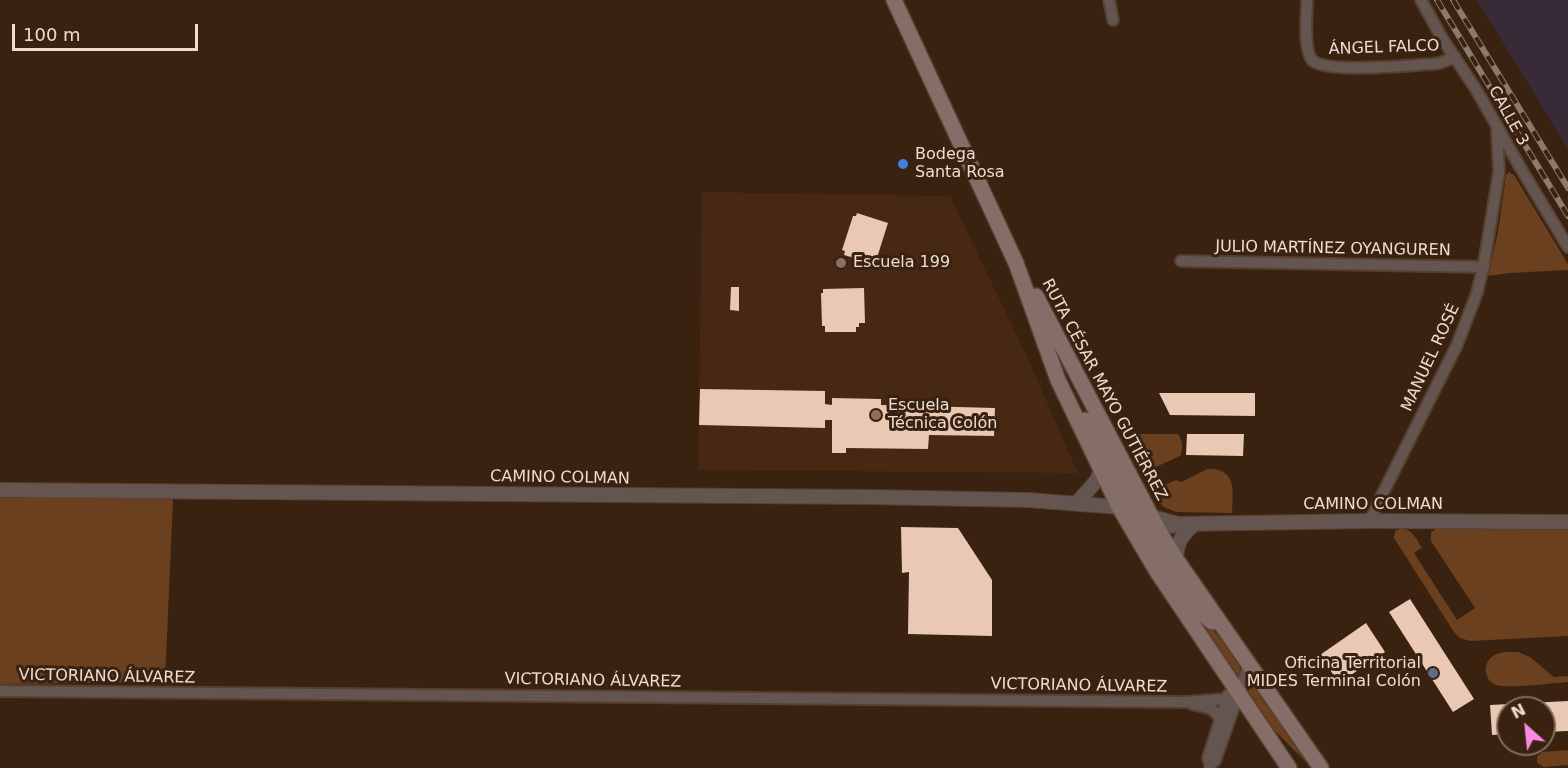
<!DOCTYPE html>
<meta charset="utf-8">
<style>
body{margin:0}
#map{position:relative;width:1568px;height:768px;overflow:hidden;background:#392210;font-family:"DejaVu Sans",sans-serif}
canvas{display:block}
.north{position:absolute;left:1496px;top:696px;width:60px;height:60px;box-sizing:border-box;background:#392210;border:2px solid #816c5d;border-radius:50%;rotate:333deg;font-size:16px;font-weight:700;line-height:24px;text-align:center;color:#ecdcd1}
.north::after{content:'';display:block;margin:auto;width:21px;height:27px;background:#fb87e6;clip-path:polygon(50% 0,100% 100%,50% 72%,0 100%)}
.scale{position:absolute;left:12px;top:24px;width:186px;height:27px;box-sizing:border-box;border:3px solid #ecdcd1;border-top:0;padding-left:8px;font-size:18px;line-height:21px;white-space:nowrap;color:#ecdcd1;-webkit-text-stroke:4px #392210;paint-order:stroke}
</style>
<div id="map">
<canvas width="1568" height="768"></canvas>
<div class="north">N</div>
<div class="scale">100 m</div>
</div>
<script>
const ctx = document.querySelector('canvas').getContext('2d');
ctx.lineJoin = 'round';
function fill(path, color) { ctx.fillStyle = color; ctx.fill(path, 'evenodd'); }
function trace(path, color, width, dash) { ctx.strokeStyle = color; ctx.lineWidth = width; ctx.lineCap = dash ? 'butt' : 'round'; ctx.setLineDash(dash || []); ctx.stroke(path); }
function write(font, color, halo, rows, align = 'center') {
  ctx.font = font + ' "DejaVu Sans",sans-serif'; ctx.lineWidth = 6; ctx.setLineDash([]); ctx.textBaseline = 'middle'; ctx.strokeStyle = halo; ctx.fillStyle = color; for (const [text, x, y, turn = 0] of rows) {
    ctx.save(); ctx.translate(x, y); ctx.rotate((+turn || 0) * Math.PI / 180); ctx.textAlign = isNaN(turn) ? turn : align; if (halo) ctx.strokeText(text, 0, 0); ctx.fillText(text, 0, 0); ctx.restore();
  }
}
const industrial = new Path2D(`
 M1477,0H1568V149Z`);
const built = new Path2D(`
 M702,192L950,196L1029,361L1078,473L698,470Z`);
const green = new Path2D(`
 M1509,172L1514,175L1568,264V270L1509,273L1488,276L1498,232L1506,175Z
 M1130,434H1178C1183,440 1183,450 1180,456L1147,471L1129,436Z
 M1208,469C1237,468 1233,492 1232,513L1176,512L1162,506L1153,490L1176,480L1181,482Z
 M0,497L173,499L165,682L0,684Z
 M1437,528H1568V636L1470,641L1460,638L1454,632L1394,538L1395,531C1410,524 1415,537 1422,548L1414,553L1457,620L1475,608L1431,541V533Z
 M1162,567L1204,622L1222,639L1240,663L1241,669L1238,676Z
 M1518,652L1530,657L1554,677L1568,676V682C1553,683 1508,689 1496,685C1483,680 1482,661 1495,655C1501,651 1511,652 1518,652Z
 M1252,684H1254L1314,768H1312L1273,729L1248,692Z
 M1568,750V765L1544,767L1537,763V757L1542,752Z`);
const building = new Path2D(`
 M857,213L888,223L875,264L844,255L845,251L842,250L853,216H856Z
 M731,287H739V311L730,310Z
 M864,288L865,323H859V327H856V332H825V326H822L821,293H823V289Z
 M700,389L825,391V404L832,405V398L881,399V405L995,408L994,436L929,435L928,449L846,448V453H832V420H825V428L699,425Z
 M1159,393H1255V416L1170,415Z
 M1187,434H1244L1243,456L1186,455Z
 M901,527L958,528L992,580V636L908,634L909,572L902,573Z
 M1410,599L1474,699L1453,712L1389,612Z
 M1366,623L1385,652L1339,683L1320,655Z
 M1568,701V731L1544,732V708H1508V734L1492,735L1490,705Z`);
const minor = new Path2D(`
 M1109,0L1113,20
 M1307,0C1307,14 1303,49 1312,60C1325,74 1411,65 1433,64L1440,63L1455,57
 M1421,0L1442,38L1477,91L1520,167L1568,247
 M1181,261L1484,267
 M1370,521L1376,507L1457,345L1477,293L1484,263L1499,172L1497,128
 M0,691L1186,702L1226,699
 M1192,704L1212,709L1220,718
 M1210,764L1215,761L1249,664
 M1210,768V764L1208,758L1228,695`);
const tertiary = new Path2D(`
 M0,490L869,497L1028,500L1119,507L1127,509
 M1077,503L1097,480L1101,470
 M1145,515L1178,524
 M1171,526L1178,524L1370,521L1568,522
 M1176,559C1177,542 1182,534 1195,524`);
const secondary = new Path2D(`
 M894,0L1016,263L1058,380L1119,507L1156,570L1289,768
 M1036,296L1160,533L1176,559L1321,768
 M1085,420L1091,425L1130,501L1149,515
 M1131,515C1161,544 1180,599 1212,622`);
const rail = new Path2D(`
 M1437,0L1568,216
 M1453,0L1568,188`);
const markers = [
 [903,164,6,"#3f7fe0"],
 [841,263,6,"#8d6e63"],
 [876,415,6,"#8d6e63"],
 [1433,673,6,"#5c6f8a"]
];
const streetNames = [
 ["ÁNGEL FALCO",1384,48,-2],
 ["CALLE 3",1508,116,61],
 ["JULIO MARTÍNEZ OYANGUREN",1333,249,1],
 ["MANUEL ROSÉ",1431,358,-65],
 ["RUTA CÉSAR MAYO GUTIÉRREZ",1104,390,62],
 ["CAMINO COLMAN",560,478,1],
 ["CAMINO COLMAN",1373,505],
 ["VICTORIANO ÁLVAREZ",107,677,1],
 ["VICTORIANO ÁLVAREZ",593,681,1],
 ["VICTORIANO ÁLVAREZ",1079,686,1]
];
const poiNames = [
 ["Bodega",915,155],
 ["Santa Rosa",915,173],
 ["Escuela 199",853,263],
 ["Escuela",888,406],
 ["Técnica Colón",888,424],
 ["Oficina Territorial",1421,664,"right"],
 ["MIDES Terminal Colón",1421,682,"right"]
];
fill(industrial, '#382a37');
fill(built, '#472913');
fill(green, '#6a401f');
fill(building, '#e9c9b4');
trace(minor, '#56402f', 14);
trace(tertiary, '#56402f', 16);
trace(secondary, '#56402f', 18);
trace(minor, '#645551', 10);
trace(tertiary, '#645551', 14);
trace(secondary, '#856e67', 15);
trace(rail, '#8e7a6c', 6);
trace(rail, '#392210', 4, [11]);
for (const [x, y, r, color] of markers) { const dot = new Path2D(); dot.arc(x, y, r, 0, 2 * Math.PI); ctx.fillStyle = color; ctx.fill(dot); trace(dot, '#392210', 2); }
write('16px', '#ecdcd1', '#392210', streetNames);
write('16px', '#ecdcd1', '#392210', poiNames, 'left');
</script>
